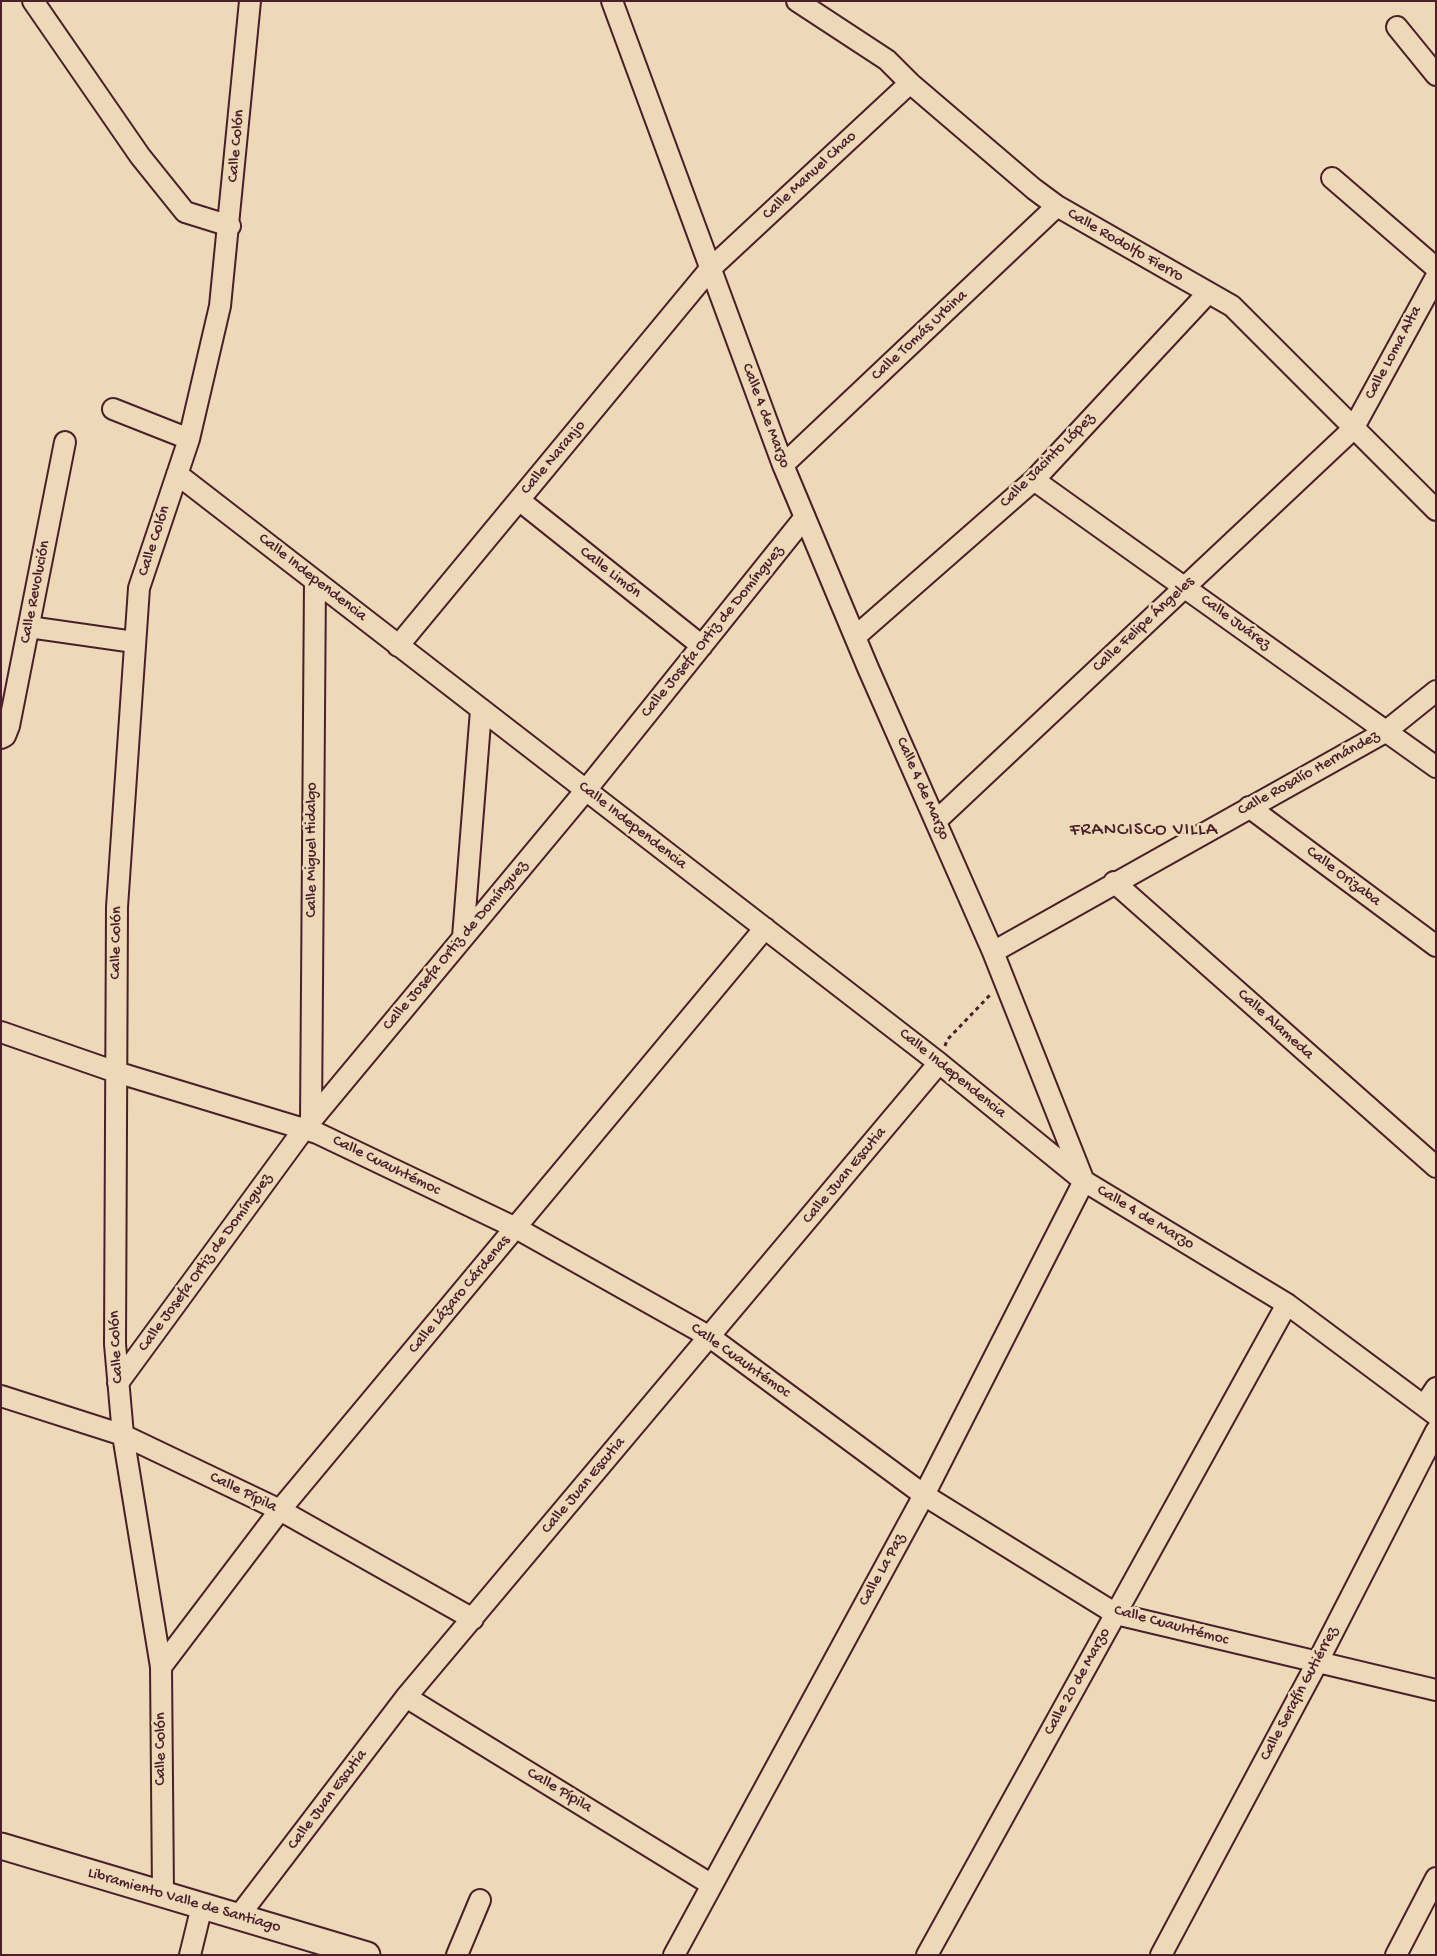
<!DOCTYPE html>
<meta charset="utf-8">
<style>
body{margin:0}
#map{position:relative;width:1437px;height:1956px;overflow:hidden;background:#edd8b7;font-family:"Gochi Hand",sans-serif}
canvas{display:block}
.frame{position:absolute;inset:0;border:2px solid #4a1f2b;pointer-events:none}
</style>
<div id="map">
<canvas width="1437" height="1956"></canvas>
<div class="frame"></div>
</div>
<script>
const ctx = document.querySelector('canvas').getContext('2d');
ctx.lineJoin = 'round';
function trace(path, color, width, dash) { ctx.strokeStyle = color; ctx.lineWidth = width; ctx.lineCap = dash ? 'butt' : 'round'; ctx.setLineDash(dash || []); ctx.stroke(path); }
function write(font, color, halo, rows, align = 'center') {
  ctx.font = font + ' "Gochi Hand",sans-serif'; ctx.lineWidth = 5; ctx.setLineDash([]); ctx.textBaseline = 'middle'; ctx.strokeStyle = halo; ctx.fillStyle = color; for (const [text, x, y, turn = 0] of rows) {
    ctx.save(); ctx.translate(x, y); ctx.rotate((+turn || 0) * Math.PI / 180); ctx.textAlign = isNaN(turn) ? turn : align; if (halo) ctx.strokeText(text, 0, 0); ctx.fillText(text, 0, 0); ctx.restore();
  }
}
const path = new Path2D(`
 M945,1046L947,1040L990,995`);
const minor = new Path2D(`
 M33,1L140,156L185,212L230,226
 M612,1L783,465L868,668L993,952L1083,1179
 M797,1L887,60L910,83L1034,189L1057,206L1232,306L1436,510
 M1397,27L1436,75
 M1332,178L1436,268
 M113,409L189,439
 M783,465L1057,206
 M177,474L939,1063L1084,1181L1287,1304L1436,1415
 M1034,480L1436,767
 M519,500L702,646
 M29,627L134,642
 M856,636L1034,480L1207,294
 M398,646L710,269L910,83
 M1,738L5,736L9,726L65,442
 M1249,807L1436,946
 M936,821L1353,429L1436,277
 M1114,882L1436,1167
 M463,937L481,710
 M993,952L1385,732L1436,691
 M1,1032L116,1072L317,1133L516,1228L710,1337L924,1495L1116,1614L1436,1690
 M311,1120L315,581
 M118,1383L304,1129L586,790L805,517
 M1,1396L123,1435L280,1510L473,1619
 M1424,1406L1436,1388
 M161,1667L280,1510L765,928
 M406,1697L712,1885
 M163,1894L161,1667L123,1435L115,1344L117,907L139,588L189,439L220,306L250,1
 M238,1917L406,1697L939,1063
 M190,1955L202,1906
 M457,1955L480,1900
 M674,1955L924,1495L1084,1181
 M927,1955L1287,1304
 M1161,1955L1317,1663L1436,1431
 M1396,1955L1436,1878`);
const tertiary = new Path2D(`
 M1,1846L367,1955`);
const streetNames = [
 ["Calle Colón",237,146,-85],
 ["Calle Manuel Chao",810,176,-43],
 ["Calle Rodolfo Fierro",1125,246,30],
 ["Calle Tomás Urbina",920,336,-43],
 ["Calle Loma Alta",1394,353,-62],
 ["Calle 4 de Marzo",765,416,69],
 ["Calle Naranjo",554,458,-50],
 ["Calle Jacinto López",1048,461,-45],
 ["Calle Colón",155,541,-72],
 ["Calle Limón",610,573,38],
 ["Calle Independencia",312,578,38],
 ["Calle Revolución",36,592,-79],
 ["Calle Juárez",1235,623,36],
 ["Calle Felipe Ángeles",1144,625,-43],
 ["Calle Josefa Ortiz de Domínguez",713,632,-51],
 ["Calle Rosalío Hernández",1309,774,-29],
 ["Calle 4 de Marzo",922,789,66],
 ["Calle Independencia",632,826,38],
 ["Calle Miguel Hidalgo",313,850,-90],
 ["Calle Orizaba",1343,877,37],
 ["Calle Colón",117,943,-89],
 ["Calle Josefa Ortiz de Domínguez",456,946,-50],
 ["Calle Alameda",1275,1025,42],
 ["Calle Independencia",952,1074,39],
 ["Calle Cuauhtémoc",386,1166,26],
 ["Calle Juan Escutia",845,1176,-50],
 ["Calle 4 de Marzo",1145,1218,31],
 ["Calle Josefa Ortiz de Domínguez",206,1263,-54],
 ["Calle Lázaro Cárdenas",460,1295,-50],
 ["Calle Colón",117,1347,-93],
 ["Calle Cuauhtémoc",740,1361,35],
 ["Calle Juan Escutia",584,1486,-50],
 ["Calle Pípila",243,1493,26],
 ["Calle La Paz",883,1570,-61],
 ["Calle Cuauhtémoc",1171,1626,15],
 ["Calle 20 de Marzo",1078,1682,-61],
 ["Calle Serafín Gutiérrez",1300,1694,-62],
 ["Calle Colón",162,1749,-90],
 ["Calle Pípila",559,1791,31],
 ["Calle Juan Escutia",328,1800,-53],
 ["Libramiento Valle de Santiago",184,1901,16]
];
const quarterNames = [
 ["FRANCISCO VILLA",1144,831]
];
trace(minor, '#4a1f2b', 24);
trace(tertiary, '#4a1f2b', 29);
trace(path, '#4a1f2b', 3, [4, 4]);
trace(minor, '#edd8b7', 20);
trace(tertiary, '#edd8b7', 25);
write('16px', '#4a1f2b', '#edd8b7', streetNames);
ctx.letterSpacing = '1px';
write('19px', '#4a1f2b', '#edd8b7', quarterNames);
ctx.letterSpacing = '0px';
</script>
